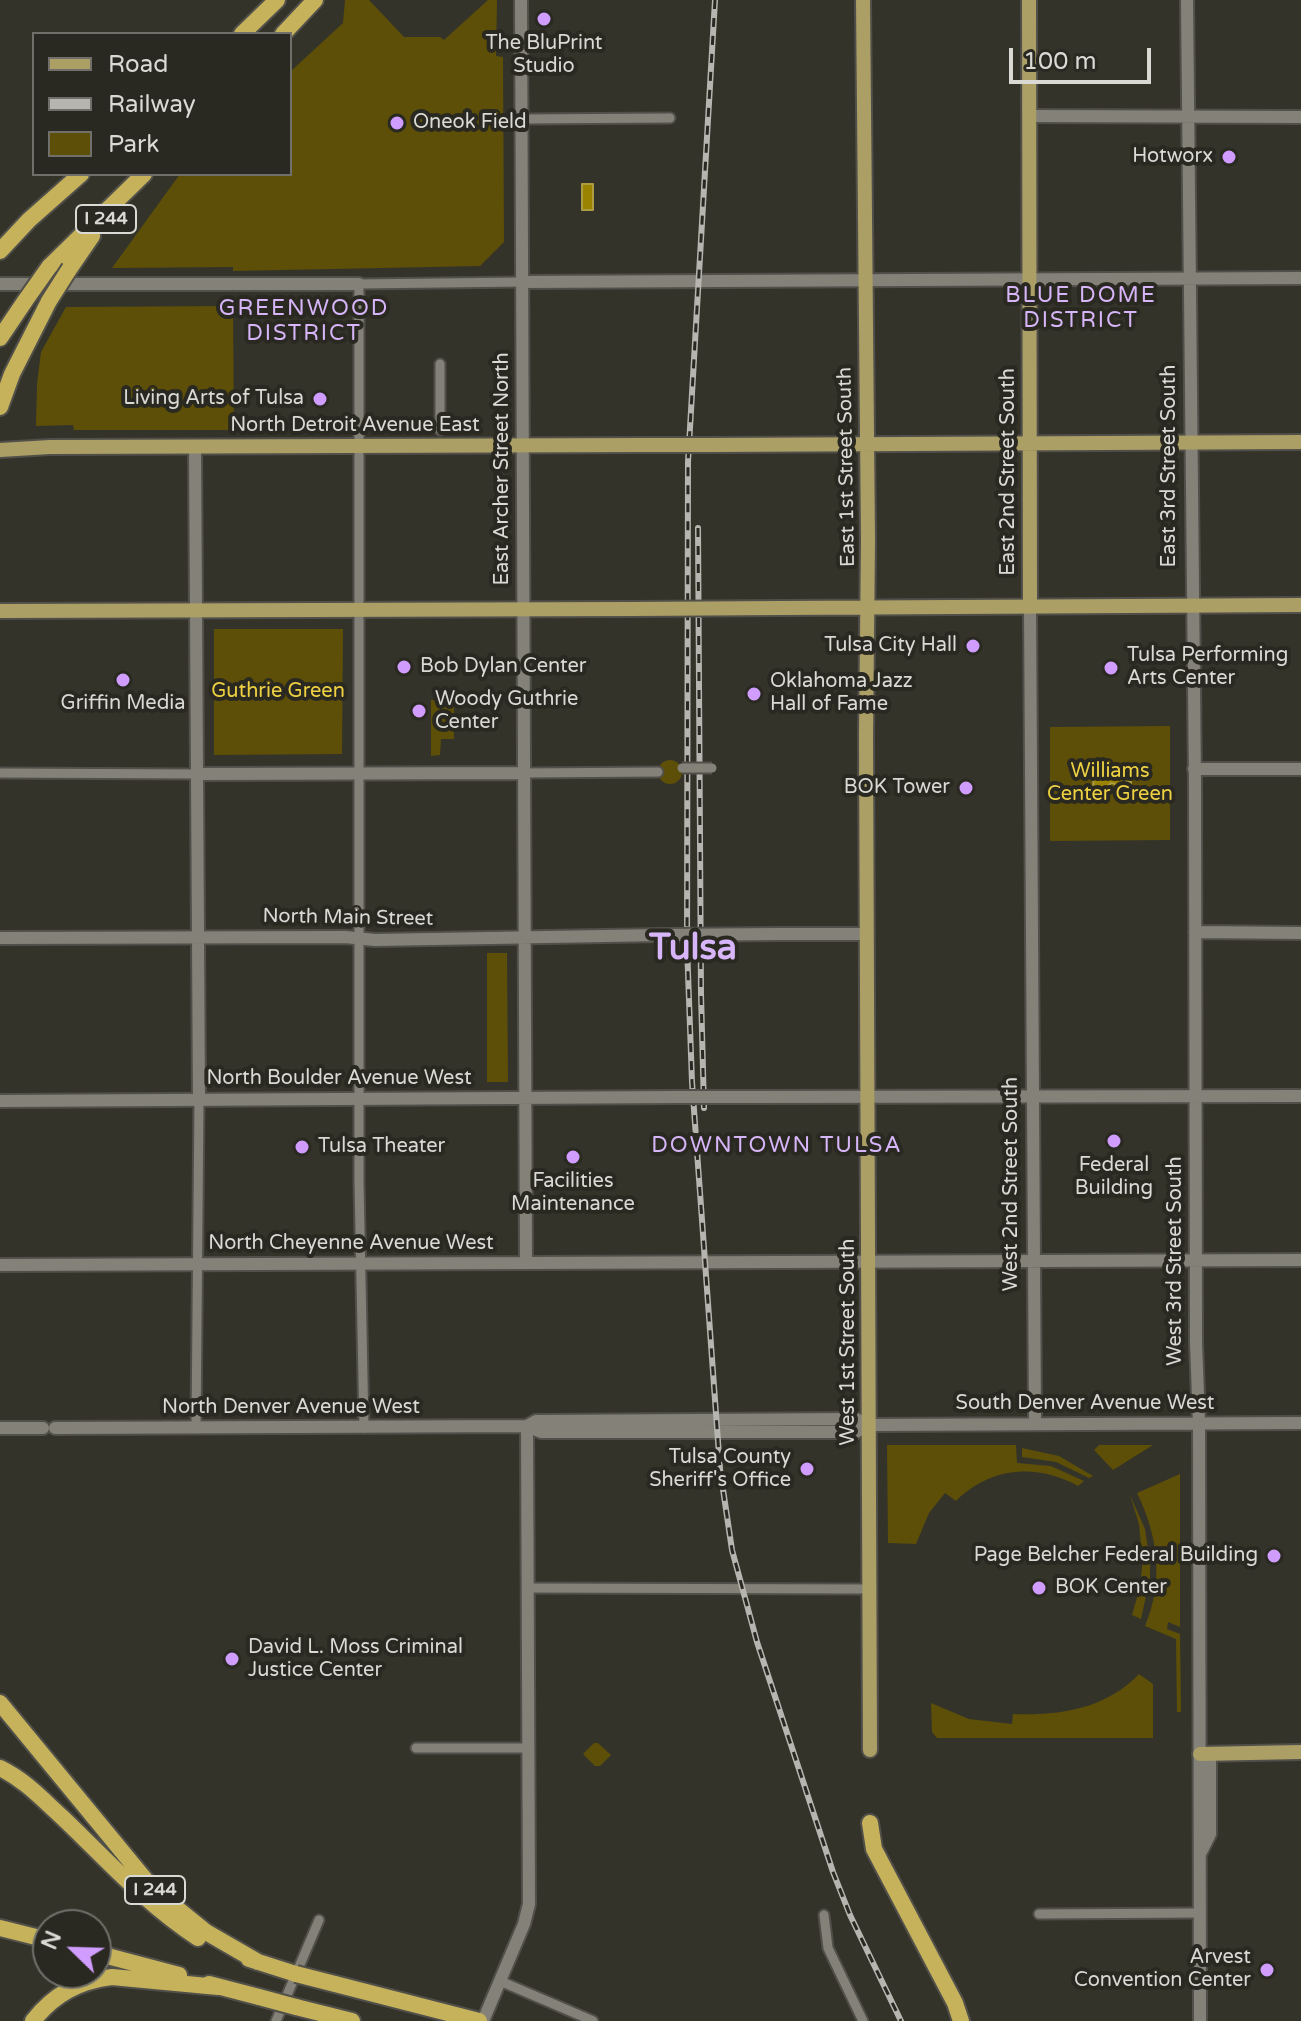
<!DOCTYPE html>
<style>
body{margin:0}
#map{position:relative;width:1301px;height:2021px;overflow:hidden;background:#34332a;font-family:"Varela Round",sans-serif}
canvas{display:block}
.legend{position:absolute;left:32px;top:32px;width:260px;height:144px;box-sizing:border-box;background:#2a2921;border:2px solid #706f69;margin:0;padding:10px 14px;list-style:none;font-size:24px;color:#dad9d4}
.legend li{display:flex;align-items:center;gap:16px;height:40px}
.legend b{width:40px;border:2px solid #706f69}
.north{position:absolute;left:32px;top:1909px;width:80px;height:80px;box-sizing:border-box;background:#2a2921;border:2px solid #706f69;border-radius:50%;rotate:293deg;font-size:22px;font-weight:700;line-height:32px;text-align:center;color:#dad9d4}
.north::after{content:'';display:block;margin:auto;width:28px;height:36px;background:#d09dff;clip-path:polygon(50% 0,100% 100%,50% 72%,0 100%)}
.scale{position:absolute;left:1009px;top:48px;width:142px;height:36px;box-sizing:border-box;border:4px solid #dad9d4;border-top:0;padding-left:10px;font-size:24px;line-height:28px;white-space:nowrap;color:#dad9d4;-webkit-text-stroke:6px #2a2921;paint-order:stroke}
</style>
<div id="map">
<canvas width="1301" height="2021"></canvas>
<ul class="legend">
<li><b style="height:10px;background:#ab9f66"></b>Road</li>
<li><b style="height:10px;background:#b6b5af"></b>Railway</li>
<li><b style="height:22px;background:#5d4f07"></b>Park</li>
</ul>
<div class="north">N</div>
<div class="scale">100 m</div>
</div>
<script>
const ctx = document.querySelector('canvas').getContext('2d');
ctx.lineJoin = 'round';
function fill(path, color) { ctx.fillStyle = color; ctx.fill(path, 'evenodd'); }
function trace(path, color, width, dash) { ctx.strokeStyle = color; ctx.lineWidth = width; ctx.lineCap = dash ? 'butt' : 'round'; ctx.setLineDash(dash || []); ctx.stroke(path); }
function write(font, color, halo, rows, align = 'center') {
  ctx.font = font + ' "Varela Round",sans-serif'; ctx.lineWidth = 8; ctx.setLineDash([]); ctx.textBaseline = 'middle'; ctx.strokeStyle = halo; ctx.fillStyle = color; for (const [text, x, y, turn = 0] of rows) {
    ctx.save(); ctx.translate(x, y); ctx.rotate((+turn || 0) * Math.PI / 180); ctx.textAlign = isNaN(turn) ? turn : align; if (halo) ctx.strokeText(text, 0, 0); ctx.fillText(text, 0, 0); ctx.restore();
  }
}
const green = new Path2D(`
 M345,0H369L404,37H440L444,40L488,0H497L496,56L503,57L504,242L480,266L233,271V267L112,268L180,174H290V72L343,23Z
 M233,306L234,430H74L73,425L36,426L37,384L41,352L66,307Z
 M214,629H343L342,754L214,755Z
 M431,700H454V739H441L440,755L431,756Z
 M1170,726V840L1050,841V727Z
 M658 772a12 12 0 1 1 24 0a12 12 0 1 1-24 0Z
 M487,953H507L508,1082H487Z
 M887,1445H1016L1017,1463L1051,1466L1084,1481L1078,1486C1037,1463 990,1467 956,1501L945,1493L929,1513L916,1544L888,1543Z
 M1099,1445H1153L1113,1470L1094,1450Z
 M1022,1448L1059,1456L1093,1476L1089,1478L1056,1462L1022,1457Z
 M1180,1474V1627L1168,1622L1167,1629L1180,1634L1181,1712H1177L1176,1639L1145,1626C1164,1581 1158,1536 1137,1493Z
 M1130,1495L1145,1529L1149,1556H1142L1139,1524Z
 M1143,1558H1150V1578L1141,1619L1132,1615L1140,1587Z
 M1139,1674L1153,1684V1738H937L932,1732L931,1703L969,1719L1012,1724L1013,1714C1059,1716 1106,1709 1139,1674Z
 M594,1743H598L611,1755L600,1766H595L583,1754Z`);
const water = new Path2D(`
 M582,184H593V210H582Z
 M1094,773H1098L1104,778L1123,777L1126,782H1131V792H1120L1115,784L1111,783L1103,791H1097L1093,787Z`);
const street = new Path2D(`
 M522,119L670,118
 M440,430V364
 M0,773L196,774
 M524,773L658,772
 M196,1428L199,1100
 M364,1428L359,1182V284L522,282
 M528,1588L869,1589
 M416,1748H529
 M1039,1914L1199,1913
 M824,1915L828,1948L863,2021
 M500,1981L593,2021
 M276,2021L319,1920`);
const secondary = new Path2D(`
 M521,0L526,1263
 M1187,0L1195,782L1196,1342L1199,1424L1200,2021
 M1029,116L1301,117
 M522,282L1301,278
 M0,284H359
 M195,447L199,1100
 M1030,607L1035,1424
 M1194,769H1301
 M196,774L524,773
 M1195,932L1301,933
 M780,934H867
 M0,938L345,937L375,940L662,935
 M746,1097L1301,1096
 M0,1101L678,1097
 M0,1265L1301,1260
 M527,1426L536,1421L856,1419L870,1425L1301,1423
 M0,1428H43
 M55,1428L527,1426L541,1432H856L870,1425
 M1201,1852L1210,1834V1754
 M483,2021L524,1924L529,1904L527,1426`);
const primary = new Path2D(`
 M863,0L868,540L866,736L870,1750
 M1029,0L1030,607
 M710,445L1301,442
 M0,450L50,447L644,445
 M781,608L1301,605
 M0,611L631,609
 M1200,1754L1301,1752`);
const highway = new Path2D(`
 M242,34L277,0
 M283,34L315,0
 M0,251L29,220L81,174
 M49,267L144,174
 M70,268L92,236
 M0,338L25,301
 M0,407L12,374L49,301
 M0,1703L153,1889L206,1932L258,1962
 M0,1768C25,1780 43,1800 63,1818C107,1860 147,1905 198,1938
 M870,1823L874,1849L955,2003L961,2021
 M0,1928L48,1940
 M96,1953L179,1975
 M249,1959L296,1974
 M209,1984L259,1997
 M335,1984L479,2021
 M296,2007L352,2021
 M33,2021C54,1994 79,1981 112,1977L218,1987`);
const rail = new Path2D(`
 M715,0L688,462L687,945L692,1082L720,1469L732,1550L757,1642L833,1872L850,1915L901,2021
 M698,528L701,994L704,1108`);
const streetBridge = new Path2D(`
 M682,768H712`);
const secondaryBridge = new Path2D(`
 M662,935L780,934
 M678,1097H746`);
const primaryBridge = new Path2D(`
 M644,445H710
 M631,609L781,608`);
const highwayBridge = new Path2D(`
 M25,301L49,267
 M49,301L70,268
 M296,1974L335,1984
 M259,1997L296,2007`);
const markers = [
 [544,19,8,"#d09dff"],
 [397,123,8,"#d09dff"],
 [1229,157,8,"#d09dff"],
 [320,399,8,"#d09dff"],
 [973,646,8,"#d09dff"],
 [404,667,8,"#d09dff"],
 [1111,668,8,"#d09dff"],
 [123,680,8,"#d09dff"],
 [754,694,8,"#d09dff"],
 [419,711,8,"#d09dff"],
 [966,788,8,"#d09dff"],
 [1114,1141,8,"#d09dff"],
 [302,1147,8,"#d09dff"],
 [573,1157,8,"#d09dff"],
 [807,1469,8,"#d09dff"],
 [1274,1556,8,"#d09dff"],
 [1039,1588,8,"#d09dff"],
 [232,1659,8,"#d09dff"],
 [1267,1970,8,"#d09dff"]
];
const shields = [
 [106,219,60],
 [155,1890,60]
];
const shieldNames = [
 ["I 244",106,219],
 ["I 244",155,1890]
];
const poiNames = [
 ["The BluPrint",544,44,"center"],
 ["Studio",544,67,"center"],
 ["Oneok Field",413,123],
 ["Hotworx",1213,157,"right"],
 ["Living Arts of Tulsa",304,399,"right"],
 ["Tulsa City Hall",957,646,"right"],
 ["Tulsa Performing",1127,656],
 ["Arts Center",1127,679],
 ["Bob Dylan Center",420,667],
 ["Oklahoma Jazz",770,682],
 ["Hall of Fame",770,705],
 ["Woody Guthrie",435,700],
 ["Center",435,723],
 ["Griffin Media",123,704,"center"],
 ["BOK Tower",950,788,"right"],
 ["Tulsa Theater",318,1147],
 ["Federal",1114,1166,"center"],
 ["Building",1114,1189,"center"],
 ["Facilities",573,1182,"center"],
 ["Maintenance",573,1205,"center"],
 ["Tulsa County",791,1458,"right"],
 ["Sheriff's Office",791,1481,"right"],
 ["Page Belcher Federal Building",1258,1556,"right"],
 ["BOK Center",1055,1588],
 ["David L. Moss Criminal",248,1648],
 ["Justice Center",248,1671],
 ["Arvest",1251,1958,"right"],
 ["Convention Center",1251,1981,"right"]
];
const streetNames = [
 ["North Detroit Avenue East",355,426],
 ["East 3rd Street South",1170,466,-90],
 ["East 1st Street South",847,467,-91],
 ["East Archer Street North",503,469,-90],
 ["East 2nd Street South",1009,472,-90],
 ["North Main Street",348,918,1],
 ["North Boulder Avenue West",339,1079],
 ["West 2nd Street South",1012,1184,-90],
 ["North Cheyenne Avenue West",351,1244],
 ["West 3rd Street South",1176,1261,-90],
 ["West 1st Street South",849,1342,-90],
 ["South Denver Avenue West",1085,1404],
 ["North Denver Avenue West",291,1408]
];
const parkNames = [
 ["Guthrie Green",278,692],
 ["Williams",1110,772],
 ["Center Green",1110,795]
];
const neighbourhoodNames = [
 ["BLUE DOME",1081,296],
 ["DISTRICT",1081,321],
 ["GREENWOOD",304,309],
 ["DISTRICT",304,334],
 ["DOWNTOWN TULSA",777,1146]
];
const townNames = [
 ["Tulsa",693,950]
];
fill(green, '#5d4f07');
fill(water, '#9a8300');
trace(water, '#ad9d40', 2);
trace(street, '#514f49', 13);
trace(secondary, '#514f49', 16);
trace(primary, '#514f49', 18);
trace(highway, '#514f49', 20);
trace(street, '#848278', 9);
trace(secondary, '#848278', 12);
trace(primary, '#ab9f66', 14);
trace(highway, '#c5b25a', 16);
trace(rail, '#b6b5af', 6);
trace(rail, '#2a2921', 3, [9]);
trace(streetBridge, '#514f49', 13, []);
trace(secondaryBridge, '#514f49', 16, []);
trace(primaryBridge, '#514f49', 18, []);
trace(highwayBridge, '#514f49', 20, []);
trace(streetBridge, '#848278', 9);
trace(secondaryBridge, '#848278', 12);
trace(primaryBridge, '#ab9f66', 14);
trace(highwayBridge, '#c5b25a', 16);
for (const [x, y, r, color] of markers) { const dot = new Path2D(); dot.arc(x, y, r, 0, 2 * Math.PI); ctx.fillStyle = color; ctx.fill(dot); trace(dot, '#2a2921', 3); }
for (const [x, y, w] of shields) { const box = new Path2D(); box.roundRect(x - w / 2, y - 14, w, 28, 6); ctx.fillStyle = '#2a2921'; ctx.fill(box); trace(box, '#dad9d4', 2); }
write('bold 18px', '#dad9d4', null, shieldNames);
write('20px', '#dad9d4', '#2a2921', poiNames, 'left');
write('20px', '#dad9d4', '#2a2921', streetNames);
write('20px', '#eed142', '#2a2921', parkNames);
ctx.letterSpacing = '2px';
write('22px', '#d7b5f9', '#2a2921', neighbourhoodNames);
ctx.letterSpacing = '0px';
write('bold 36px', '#d7b5f9', '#2a2921', townNames);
</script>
